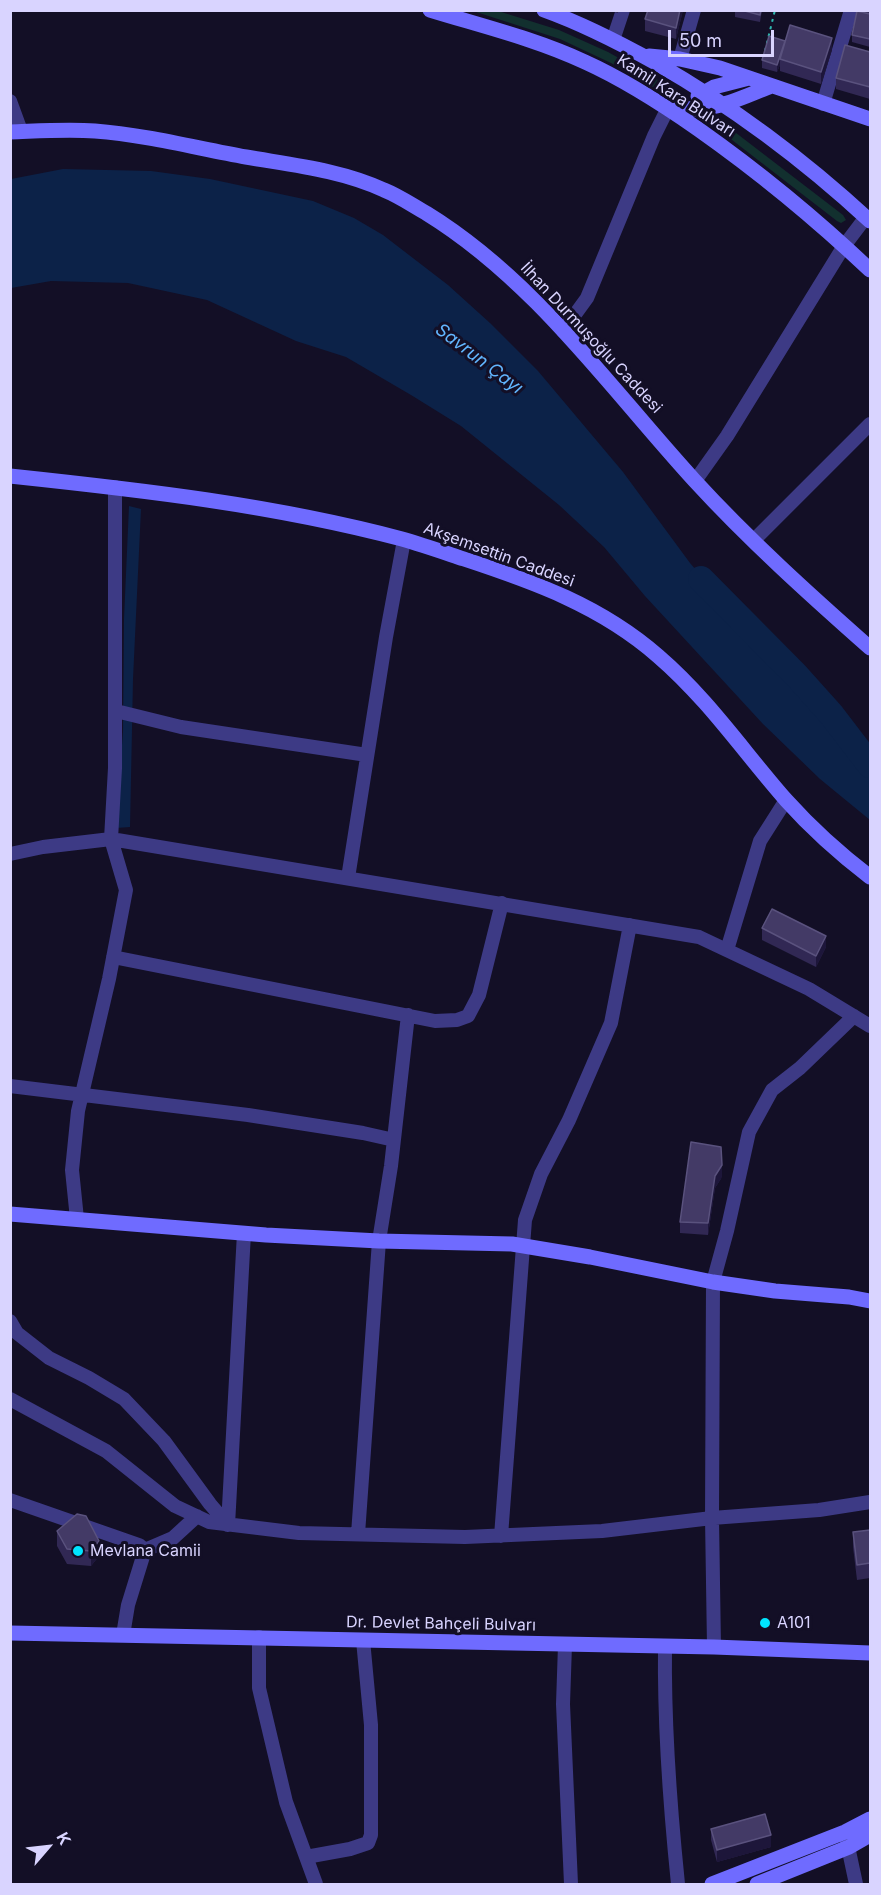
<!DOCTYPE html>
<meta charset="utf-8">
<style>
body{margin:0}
#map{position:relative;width:881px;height:1895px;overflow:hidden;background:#130f26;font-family:Inter,sans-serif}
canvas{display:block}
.frame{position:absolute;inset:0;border:12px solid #d9d4ff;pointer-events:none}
.north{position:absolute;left:18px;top:1817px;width:60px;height:60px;-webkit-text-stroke:4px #130f26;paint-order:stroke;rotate:62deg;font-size:16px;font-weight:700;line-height:24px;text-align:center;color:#d9d4ff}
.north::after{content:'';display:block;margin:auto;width:21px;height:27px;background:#d9d4ff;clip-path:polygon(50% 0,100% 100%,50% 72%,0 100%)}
.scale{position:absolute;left:668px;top:30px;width:106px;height:27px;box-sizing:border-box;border:3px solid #d9d4ff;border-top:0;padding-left:8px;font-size:18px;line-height:21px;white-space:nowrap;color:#d9d4ff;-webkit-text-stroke:4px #130f26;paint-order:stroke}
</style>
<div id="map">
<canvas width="881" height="1895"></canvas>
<div class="frame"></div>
<div class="north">K</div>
<div class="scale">50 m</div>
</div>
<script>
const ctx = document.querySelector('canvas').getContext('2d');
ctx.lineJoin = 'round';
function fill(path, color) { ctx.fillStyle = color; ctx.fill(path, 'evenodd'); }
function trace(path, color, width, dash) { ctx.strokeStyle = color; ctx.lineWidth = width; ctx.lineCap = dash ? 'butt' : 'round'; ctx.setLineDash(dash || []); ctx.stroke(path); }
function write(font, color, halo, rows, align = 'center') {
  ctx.font = font + ' Inter,sans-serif'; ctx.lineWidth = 6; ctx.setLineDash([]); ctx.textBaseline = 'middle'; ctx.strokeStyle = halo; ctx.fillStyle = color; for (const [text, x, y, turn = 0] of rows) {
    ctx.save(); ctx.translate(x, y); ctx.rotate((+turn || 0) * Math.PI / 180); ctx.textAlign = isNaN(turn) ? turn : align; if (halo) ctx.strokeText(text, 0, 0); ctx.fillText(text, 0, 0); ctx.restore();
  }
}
const green = new Path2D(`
 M473,11H498L559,30L608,52L669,86L670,93L665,94L611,63L560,39Z
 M722,125L727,126L843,215L846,220L841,223L837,221L723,133L719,128Z`);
const water = new Path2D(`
 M63,169L151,171L210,179L313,201L354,218L383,235L448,285L490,323L538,371L623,472L690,563L773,660L823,712L870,755V820L820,779L763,724L645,596L604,547L559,505L461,426L411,395L346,357L296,341L207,300L128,283L51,281L11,288V179Z
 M129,506L141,509L133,679L130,827L116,828L123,731L124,619Z`);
const river = new Path2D(`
 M701,579L796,675L831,714L870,765`);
const path = new Path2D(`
 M765,51L775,10`);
const street = new Path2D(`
 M613,40L623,10
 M680,59L694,10
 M10,101L21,131
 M823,104L851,10
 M563,331L587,298L654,136L668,108
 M695,481L727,436L844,246L866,217
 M754,540L870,424
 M116,711L181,727L367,755
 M10,854L43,847L111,839L699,937L809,989L870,1026
 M348,878L386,637L404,540
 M727,950L760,841L786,800
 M113,957L435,1021L457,1020L468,1016L479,995L502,903
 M10,1086L248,1115L363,1133L394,1140
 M77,1219L72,1170L78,1111L109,979L126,890L111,839L115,768V487
 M10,1321L17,1333L49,1358L89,1378L124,1399L164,1441L210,1504L228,1525
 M10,1399L106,1451L175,1506L209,1522L299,1533L465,1537L602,1531L712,1518L819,1510L870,1502
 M10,1500L139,1545L145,1550
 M228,1525L244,1233
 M358,1534L379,1241L391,1166L408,1015
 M501,1536L525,1220L541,1174L569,1120L611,1023L630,925
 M123,1635L128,1605L145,1550L173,1538L197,1516
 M259,1637V1688L286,1802L316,1884
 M565,1645L563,1704L571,1884
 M665,1647C664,1726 670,1806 678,1884
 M714,1647L712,1518L713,1282L727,1231L749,1132L772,1090L800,1068L854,1016
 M846,1837L856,1884
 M306,1857L350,1849L368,1843L371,1835V1725L363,1640`);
const secondary = new Path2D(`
 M430,10C482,26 536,39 585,62C625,80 662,104 698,129C759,172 816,219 870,270
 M544,10C583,24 620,43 656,63C733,107 805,161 870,221
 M649,56L680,59L720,68L870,119
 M698,96L714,87L749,78
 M670,108C714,112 732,102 771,86
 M10,132C39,131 67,129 95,131C146,135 196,148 246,157C292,165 341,170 384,190C399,196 412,205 426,213C535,280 609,387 694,480C749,540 810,595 870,648
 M10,476C142,490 274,505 402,539C423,545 443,552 464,559C534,582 601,606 658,656C708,699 743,751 786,800C812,829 840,854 870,877
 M10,1214L266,1235L379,1241L512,1244L590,1257L713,1282L775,1291L849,1297L870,1301
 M10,1633L714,1647L870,1653
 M712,1884L845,1832L870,1819
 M757,1884L849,1847L870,1835`);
const wall = new Path2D(`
 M606,10H618V13Z
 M648,10H683L676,39L645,31V19Z
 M735,10H762L760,22L735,17Z
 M860,10H870V47L852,42V35Z
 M785,41L832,50L821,84L780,71V65L777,72L762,68V60Z
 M870,52V99L836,89V78Z
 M762,928L826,947L816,967L762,940Z
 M722,1177L715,1188L708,1235L680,1233V1222Z
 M870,1530V1578L857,1580L853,1547V1532Z
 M57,1531L99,1556L91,1566L67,1564L57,1546Z
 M711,1829L771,1847L717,1862L711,1840Z`);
const shadedWall = new Path2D(`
 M680,10H683L676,39V28Z
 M832,38V50L821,84V72Z
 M785,41L780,59V65L777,72V65Z
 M826,936V947L816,967V956Z
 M722,1165V1177L715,1188L708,1235V1223L715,1176Z
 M99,1541V1556L91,1566V1551Z
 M771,1835V1847L717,1862V1850Z`);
const building = new Path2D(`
 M648,10H680L676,28L645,19Z
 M741,10H761L760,15Z
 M857,11L870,14V39L852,35Z
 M790,25L832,38L821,72L780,59Z
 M769,36L785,41L777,65L762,60Z
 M845,45L870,52V87L836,78Z
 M772,909L826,936L816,956L762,928Z
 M691,1142L721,1147L722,1165L715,1176L708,1223L680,1222Z
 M77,1514L86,1516L99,1541L91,1551L67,1549L57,1531Z
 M870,1530V1563L857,1565L853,1532Z
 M765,1814L771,1835L717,1850L711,1829Z`);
const markers = [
 [78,1551,6,"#00e5ff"],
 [765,1623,6,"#00e5ff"]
];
const streetNames = [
 ["Kamil Kara Bulvarı",676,96,33],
 ["İlhan Durmuşoğlu Caddesi",591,338,47],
 ["Akşemsettin Caddesi",499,555,20],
 ["Dr. Devlet Bahçeli Bulvarı",441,1624,1]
];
const poiNames = [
 ["Mevlana Camii",90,1551],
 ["A101",777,1623]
];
const waterNames = [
 ["Savrun Çayı",479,359,37]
];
fill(green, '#12302f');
fill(water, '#0c2248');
trace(river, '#0c2248', 26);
trace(path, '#2fb8b0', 2, [3, 4.5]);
trace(street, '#3d3a85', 14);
trace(secondary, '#6f6bff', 15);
fill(wall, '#312854');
fill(shadedWall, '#1d163a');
fill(building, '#433a66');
trace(building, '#5a527e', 1.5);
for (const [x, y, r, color] of markers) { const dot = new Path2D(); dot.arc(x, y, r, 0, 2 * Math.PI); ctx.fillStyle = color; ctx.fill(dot); trace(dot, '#130f26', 2); }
write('16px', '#d9d4ff', '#130f26', streetNames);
write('16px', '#d9d4ff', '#130f26', poiNames, 'left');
write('italic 18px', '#62b6ff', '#130f26', waterNames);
</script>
